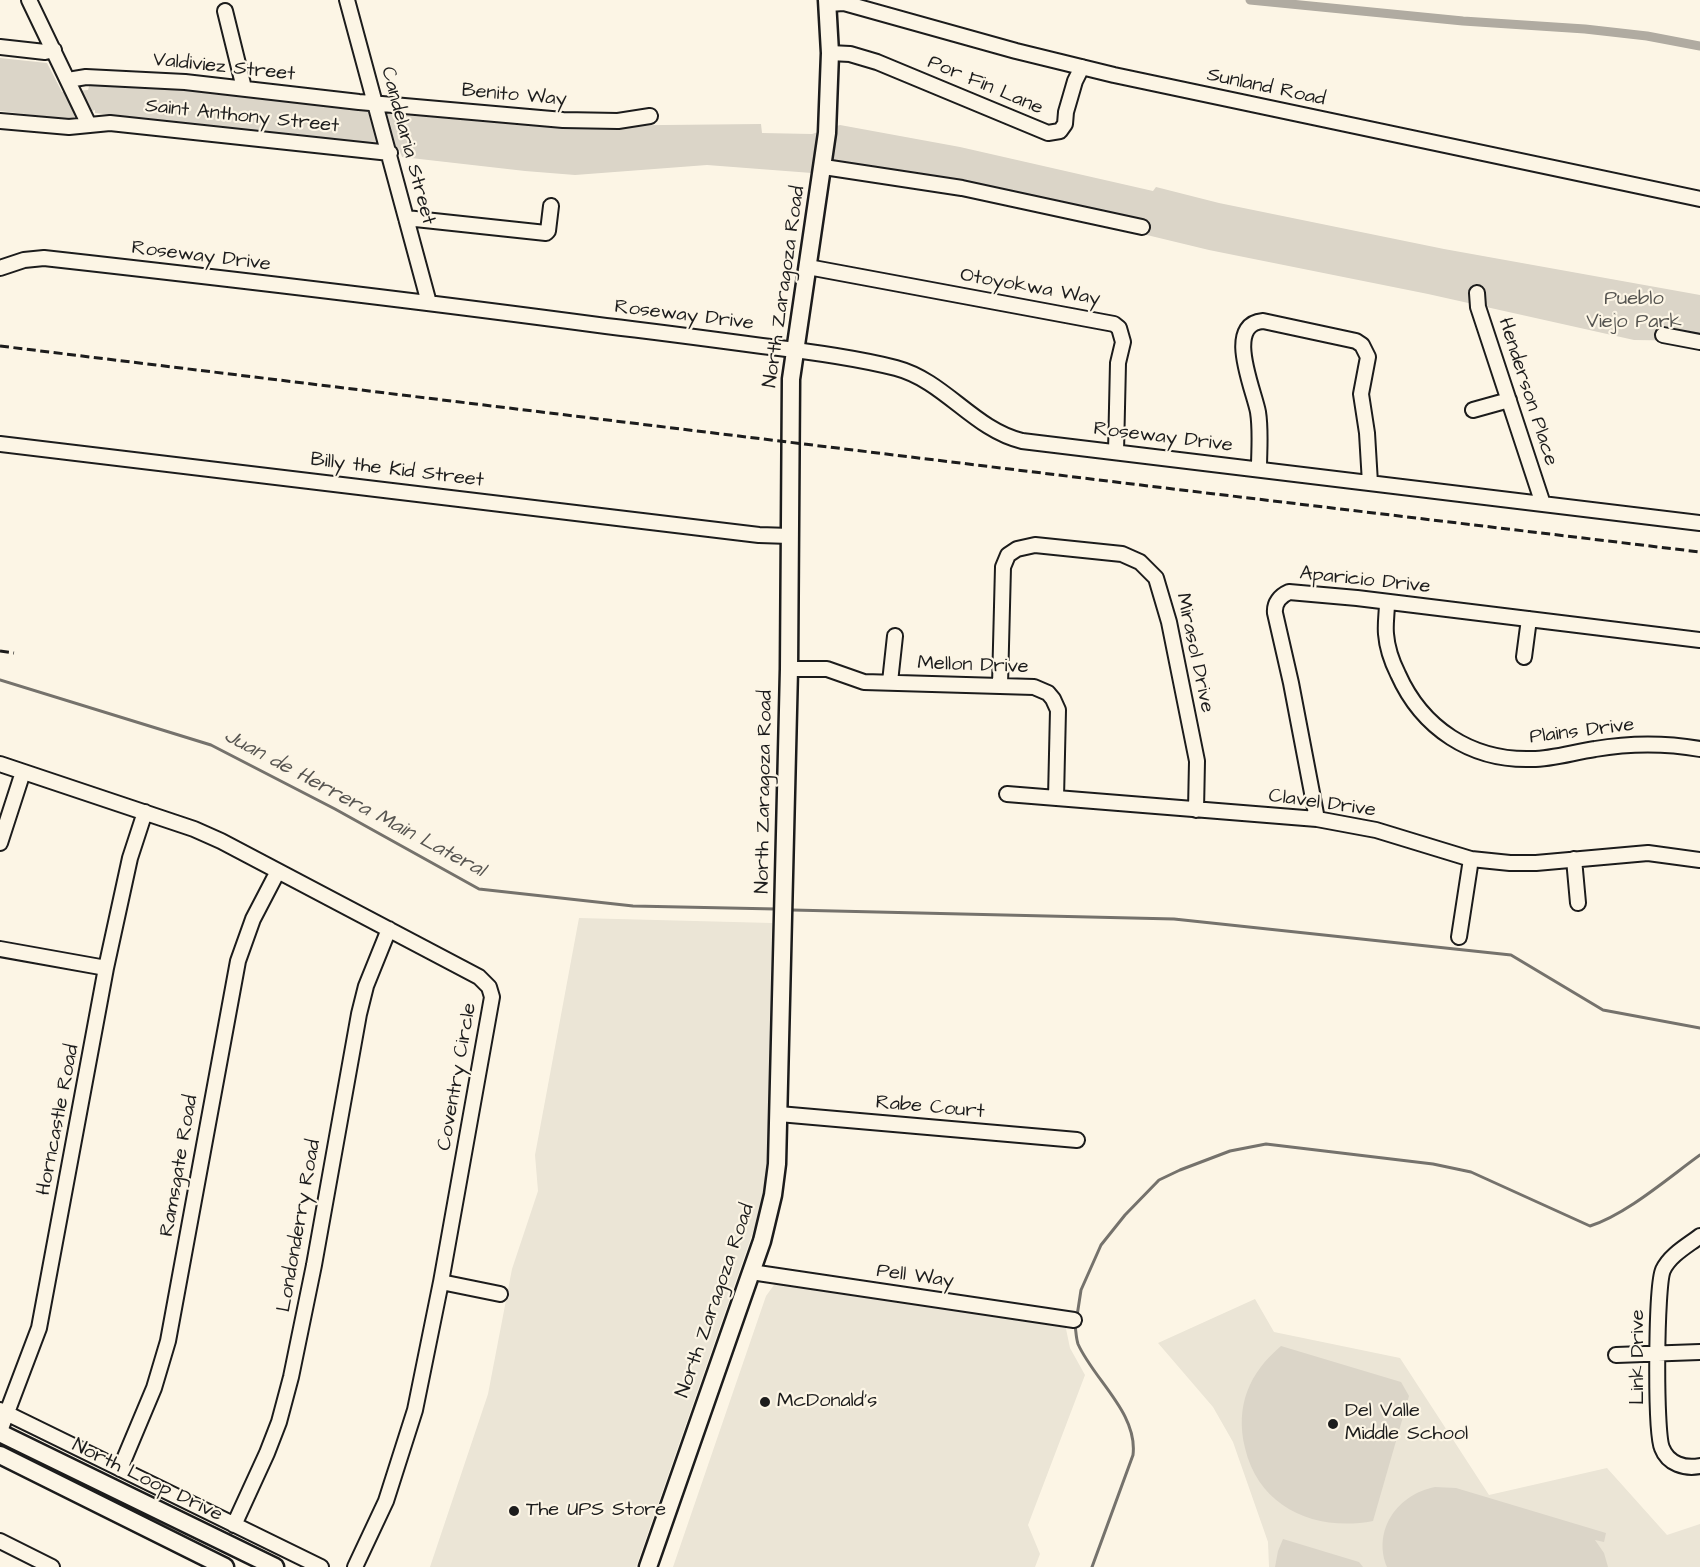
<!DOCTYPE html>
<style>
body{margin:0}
canvas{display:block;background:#fcf5e5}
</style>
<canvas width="1700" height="1567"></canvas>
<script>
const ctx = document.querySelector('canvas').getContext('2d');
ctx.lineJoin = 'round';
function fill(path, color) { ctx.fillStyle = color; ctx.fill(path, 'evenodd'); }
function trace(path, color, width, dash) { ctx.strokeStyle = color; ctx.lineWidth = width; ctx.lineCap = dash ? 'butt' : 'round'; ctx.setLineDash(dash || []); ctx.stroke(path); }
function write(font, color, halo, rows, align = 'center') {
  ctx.font = font + ' "Architects Daughter",sans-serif'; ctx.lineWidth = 4.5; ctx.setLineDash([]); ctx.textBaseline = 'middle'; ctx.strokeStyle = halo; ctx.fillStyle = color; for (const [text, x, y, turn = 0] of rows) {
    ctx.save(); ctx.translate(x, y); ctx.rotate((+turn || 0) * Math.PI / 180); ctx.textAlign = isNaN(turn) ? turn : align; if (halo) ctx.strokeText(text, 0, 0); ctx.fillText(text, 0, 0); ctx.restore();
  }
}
const built = new Path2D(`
 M579,918L772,923L770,1132L762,1206L636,1567H430L488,1394L512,1269L538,1191L535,1155Z
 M783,1283L1065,1324L1070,1348L1085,1375L1028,1525L1040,1554L1035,1567H673L766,1296L774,1285Z
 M1255,1299L1274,1332L1400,1358L1489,1495L1607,1468L1667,1535L1700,1524V1567H1269L1268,1542L1233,1442L1213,1407L1158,1343Z`);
const green = new Path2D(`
 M0,58L47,63L62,92L88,90L90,83L220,90L389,112L392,110L567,126L761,124L762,133L812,134L840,125L960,147L1153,191L1156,187L1219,203L1444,249L1700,295V341L1634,340L1428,294L1209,250L1064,215L838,175L707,165L575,175L525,171L402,157L399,149L378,142L371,146L95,113V110L68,119L0,111Z
 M1281,1346L1401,1382L1409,1396L1373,1521C1316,1532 1259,1508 1245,1448C1235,1406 1249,1373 1281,1346Z
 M1435,1487L1456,1488L1606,1533L1604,1542L1595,1540L1604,1553L1608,1567H1387C1372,1530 1398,1494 1435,1487Z
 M1283,1539L1359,1562L1363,1567H1275L1278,1551Z`);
const stream = new Path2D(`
 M0,680L211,745L335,809L479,889L633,906L776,909
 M792,910L1174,919L1511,955L1603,1010L1700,1028
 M1077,1316L1081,1290L1101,1245L1125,1215L1159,1180L1180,1170L1230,1151L1266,1144L1433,1164L1471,1172L1590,1226C1627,1214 1668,1178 1700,1155
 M1075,1325C1076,1331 1076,1338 1078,1344C1094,1380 1138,1413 1133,1455L1092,1567`);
const canal = new Path2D(`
 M1250,0L1463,21L1585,29L1647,36L1700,46`);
const minor = new Path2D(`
 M29,0L89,125
 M347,0L429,303
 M828,4L844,3L1016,51L1114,75L1700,199
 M225,11L244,88
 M0,47L45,52L54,50
 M830,53L850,54L877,62L1048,133L1060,131L1065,124L1066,112L1075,81L1082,67
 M68,80L86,77L185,82L359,102L563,120L618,121L650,116
 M0,121L69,127L110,123L390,153
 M824,167L962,188L1142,227
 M406,218L546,233L548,231L551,206
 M808,267L1114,324L1119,328L1123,342L1118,363L1116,452
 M0,268L24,260L44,258C232,279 419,301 606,326C658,332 710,339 762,346C806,351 853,357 896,368C945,381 973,429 1022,441L1700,523
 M1477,293L1478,307L1543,504
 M1663,335L1700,342
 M1473,410L1509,400
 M0,444L759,535L790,536
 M1259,469C1259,450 1261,431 1258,412C1254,390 1224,324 1263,321L1356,341L1362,345L1368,357L1361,394L1367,433L1370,483
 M1387,602C1387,613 1385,624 1386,634C1387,647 1392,662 1398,674C1422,728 1471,761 1532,759C1553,759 1574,752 1595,749C1630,743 1666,743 1700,749
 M1524,657L1529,619
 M789,669H827L864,682L1034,687L1048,693L1053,699L1058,710L1056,798
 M890,682L895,636
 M1000,685L1003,567L1008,555L1017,549L1035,545L1122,554L1140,562L1156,578L1169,622L1197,761L1196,810
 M0,764L194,829L221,841L479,977L489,987L492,997L441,1282L415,1410L386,1501L355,1567
 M1007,794L1317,819L1376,830L1471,859L1510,863H1536L1648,853L1700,860
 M1317,819L1291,683L1275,613C1274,603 1280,596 1289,592L1357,598L1700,640
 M0,843L23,772
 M1574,859L1578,903
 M1459,937L1471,859
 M0,949L106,968
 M779,1114L1077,1140
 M1700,1236C1687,1246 1670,1255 1663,1270C1656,1286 1655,1432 1662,1448C1668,1464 1685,1469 1700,1466
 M751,1272L1074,1320
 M441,1282L500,1294
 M1616,1355L1700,1352
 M0,1410L321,1567
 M0,1431L39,1328L106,968L130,858L145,812
 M120,1469L154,1388L168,1341L238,961L253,919L278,871
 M234,1525L267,1453L279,1422L291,1377L314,1265L359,1014L366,986L389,929
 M0,1541L52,1567`);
const major = new Path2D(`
 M0,1433L275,1567
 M0,1455L225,1567
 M648,1567L762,1241L773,1195L777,1164L789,669L791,379L827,133L830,53L827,0`);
const rail = new Path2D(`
 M0,346L1165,488L1700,552
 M0,651L14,653`);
const markers = [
 [765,1402,6,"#1c1c1c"],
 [1333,1424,6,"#1c1c1c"],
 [514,1511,6,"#1c1c1c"]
];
const streetNames = [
 ["Valdiviez Street",224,68,6],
 ["Por Fin Lane",985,86,23],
 ["Sunland Road",1266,88,12],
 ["Benito Way",514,96,5],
 ["Saint Anthony Street",242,117,6],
 ["Candelaria Street",407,146,75],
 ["Roseway Drive",201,257,7],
 ["North Zaragoza Road",785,287,-82],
 ["Otoyokwa Way",1030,288,10],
 ["Roseway Drive",684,316,7],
 ["Henderson Place",1527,392,72],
 ["Roseway Drive",1163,438,7],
 ["Billy the Kid Street",397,471,7],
 ["Aparicio Drive",1365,581,6],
 ["Mirasol Drive",1194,653,78],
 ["Mellon Drive",973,666,2],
 ["Plains Drive",1582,732,-7],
 ["North Zaragoza Road",765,792,-89],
 ["Clavel Drive",1322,804,8],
 ["Coventry Circle",458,1077,-80],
 ["Rabe Court",930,1108,5],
 ["Horncastle Road",59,1120,-79],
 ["Ramsgate Road",180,1166,-80],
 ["Londonderry Road",300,1226,-80],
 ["Pell Way",915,1277,8],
 ["North Zaragoza Road",716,1301,-71],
 ["Link Drive",1639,1357,-90],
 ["North Loop Drive",147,1481,26]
];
const parkNames = [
 ["Pueblo",1634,300],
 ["Viejo Park",1634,323]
];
const poiNames = [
 ["McDonald's",777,1402],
 ["Del Valle",1345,1412],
 ["Middle School",1345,1435],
 ["The UPS Store",526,1511]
];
const waterNames = [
 ["Juan de Herrera Main Lateral",354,804,28]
];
fill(built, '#ebe5d6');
fill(green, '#dbd5c8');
trace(stream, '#75726c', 3);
trace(canal, '#b0aba1', 9);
trace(minor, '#1c1c1c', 18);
trace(major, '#1c1c1c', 21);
trace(minor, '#fcf5e5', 14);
trace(major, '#fcf5e5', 16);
trace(rail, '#1c1c1c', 3, [9, 4.5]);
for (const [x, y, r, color] of markers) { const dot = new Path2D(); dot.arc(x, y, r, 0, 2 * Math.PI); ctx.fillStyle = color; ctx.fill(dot); trace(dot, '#fcf5e5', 2); }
write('20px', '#1c1c1c', '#fcf5e5', streetNames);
write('20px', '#555450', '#fcf5e5', parkNames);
write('20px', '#1c1c1c', '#fcf5e5', poiNames, 'left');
write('italic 21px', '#575551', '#fcf5e5', waterNames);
</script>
